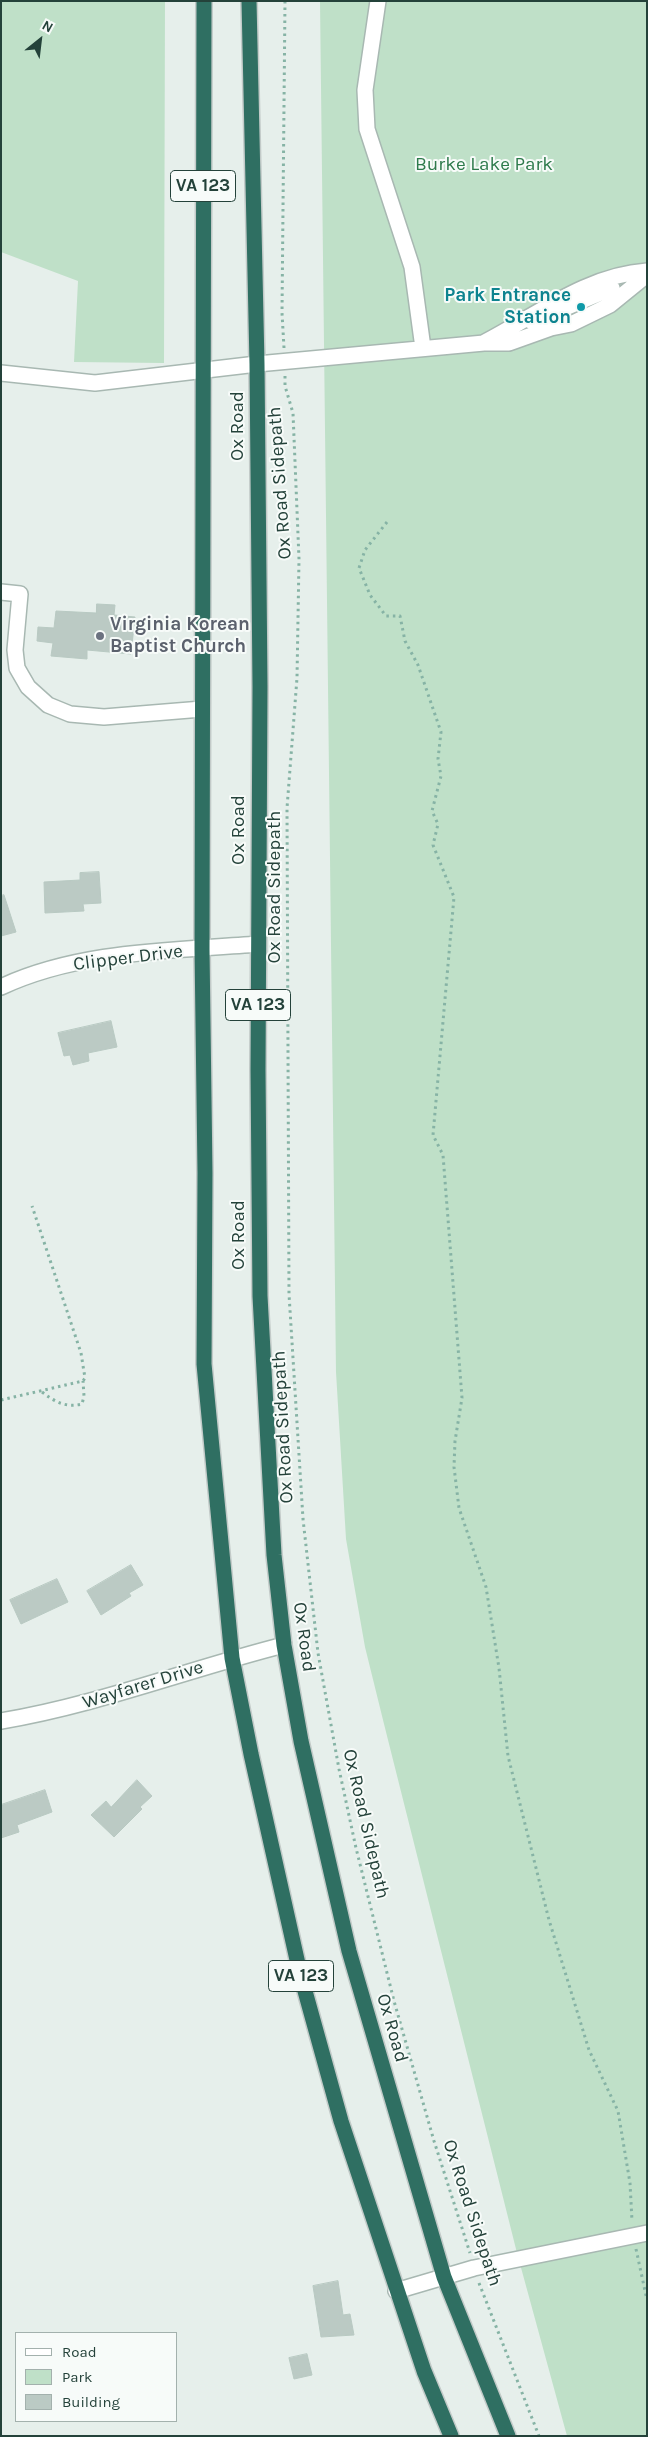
<!DOCTYPE html>
<style>
body{margin:0}
#map{position:relative;width:648px;height:2437px;overflow:hidden;background:#e6efeb;font-family:Karla,sans-serif}
canvas{display:block}
.frame{position:absolute;inset:0;border:2px solid #24423a;pointer-events:none}
.legend{position:absolute;left:15px;top:2332px;width:162px;height:90px;box-sizing:border-box;background:#f7fbf9;border:1px solid #a3b1ad;margin:0;padding:6px 9px;list-style:none;font-size:15px;color:#24423a}
.legend li{display:flex;align-items:center;gap:10px;height:25px}
.legend b{width:25px;border:1px solid #a3b1ad}
.north{position:absolute;left:15px;top:15px;width:50px;height:50px;-webkit-text-stroke:4px #f7fbf9;paint-order:stroke;rotate:29deg;font-size:14px;font-weight:700;line-height:20px;text-align:center;color:#24423a}
.north::after{content:'';display:block;margin:auto;width:18px;height:22px;background:#24423a;clip-path:polygon(50% 0,100% 100%,50% 72%,0 100%)}
</style>
<div id="map">
<canvas width="648" height="2437"></canvas>
<div class="frame"></div>
<ul class="legend">
<li><b style="height:6px;background:#fff"></b>Road</li>
<li><b style="height:14px;background:#bfe0c8"></b>Park</li>
<li><b style="height:14px;background:#bbcac4"></b>Building</li>
</ul>
<div class="north">N</div>
</div>
<script>
const ctx = document.querySelector('canvas').getContext('2d');
ctx.lineJoin = 'round';
function fill(path, color) { ctx.fillStyle = color; ctx.fill(path, 'evenodd'); }
function trace(path, color, width, dash) { ctx.strokeStyle = color; ctx.lineWidth = width; ctx.lineCap = dash ? 'butt' : 'round'; ctx.setLineDash(dash || []); ctx.stroke(path); }
function write(font, color, halo, rows, align = 'center') {
  ctx.font = font + ' Karla,sans-serif'; ctx.lineWidth = 4; ctx.setLineDash([]); ctx.textBaseline = 'middle'; ctx.strokeStyle = halo; ctx.fillStyle = color; for (const [text, x, y, turn = 0] of rows) {
    ctx.save(); ctx.translate(x, y); ctx.rotate((+turn || 0) * Math.PI / 180); ctx.textAlign = isNaN(turn) ? turn : align; if (halo) ctx.strokeText(text, 0, 0); ctx.fillText(text, 0, 0); ctx.restore();
  }
}
const green = new Path2D(`
 M1,1H165L164,363L74,362L78,281L1,252Z
 M320,1H647V2436H567L517,2253L384,1724L365,1647L346,1539L336,1372Z`);
const building = new Path2D(`
 M97,604L115,605L114,615L135,617L131,654L87,650V659L51,656L53,643L37,641L38,627L54,628L56,611L96,613Z
 M99,872L101,903L83,904L84,911L45,913L44,882L80,880V873Z
 M4,895L16,932L1,936V896Z
 M111,1021L117,1047L88,1053L89,1061L73,1065L70,1055L64,1056L58,1033Z
 M131,1565L143,1585L129,1593L131,1596L101,1615L87,1591Z
 M57,1579L68,1602L21,1624L10,1600Z
 M137,1780L152,1796L140,1807L142,1809L114,1837L91,1815L106,1801L111,1807Z
 M45,1790L52,1812L17,1825L19,1832L1,1838V1805Z
 M338,2281L343,2315L350,2314L354,2335L321,2337L313,2286Z
 M307,2354L312,2375L294,2379L289,2358Z`);
const path = new Path2D(`
 M284,348L282,313L285,1
 M285,376V386L293,413L299,559L297,678L287,808L289,1294L303,1519L318,1653L339,1769L356,1848L394,2001L434,2141L470,2253
 M387,522L365,550L359,568L370,595L386,616H400L405,641L418,665L441,732L438,759L441,776L432,811L438,824L433,845L454,897L433,1135L443,1155L462,1398L455,1441L454,1467L459,1508L486,1587L499,1668L508,1756L549,1920L589,2050L618,2111L630,2183L632,2221
 M42,1392C55,1402 66,1408 82,1404L84,1396L83,1381
 M1,1400L83,1381L85,1378L81,1353L32,1206
 M636,2249L647,2300
 M479,2283L539,2436`);
const minor = new Path2D(`
 M378,1L365,90L367,129L412,267L423,348
 M532,322L612,288
 M485,342C537,315 587,275 647,271
 M1,373L95,383L257,364L484,343H509L551,328L571,324L610,305L647,275
 M1,592L20,594L15,650L17,668L28,687L48,705L70,714L104,717L202,709
 M1,987C80,950 173,951 258,944
 M1,1721C97,1705 189,1669 284,1645
 M396,2291L474,2268L647,2233`);
const highway = new Path2D(`
 M204,1L202,949L205,1173L204,1364L232,1658L251,1754L300,1973L341,2121L424,2371L451,2436
 M249,1L257,364L260,687L258,1070L260,1296L274,1555L284,1645L301,1741L349,1951L444,2277L508,2436`);
const markers = [
 [581,307,5,"#0f9aa8"],
 [100,636,5,"#6b7280"]
];
const shields = [
 [203,186,65],
 [258,1005,65],
 [301,1976,65]
];
const shieldNames = [
 ["VA 123",203,186],
 ["VA 123",258,1005],
 ["VA 123",301,1976]
];
const parkNames = [
 ["Burke Lake Park",484,165]
];
const cultureNames = [
 ["Park Entrance",571,296],
 ["Station",571,318]
];
const streetNames = [
 ["Ox Road",238,426,-90],
 ["Ox Road Sidepath",280,483,-94],
 ["Ox Road",239,830,-90],
 ["Ox Road Sidepath",275,887,-90],
 ["Clipper Drive",128,958,-7],
 ["Ox Road",239,1235,-90],
 ["Ox Road Sidepath",283,1427,-93],
 ["Ox Road",304,1637,82],
 ["Wayfarer Drive",143,1685,-17],
 ["Ox Road Sidepath",366,1824,77],
 ["Ox Road",392,2028,74],
 ["Ox Road Sidepath",472,2213,72]
];
const worshipNames = [
 ["Virginia Korean",110,625],
 ["Baptist Church",110,647]
];
fill(green, '#bfe0c8');
fill(building, '#bbcac4');
trace(building, '#b8c9c2', 1);
trace(minor, '#a8b8b2', 18);
trace(highway, '#c2cac8', 18);
trace(path, '#86b3a5', 3, [2.5, 4]);
trace(minor, '#fff', 15);
trace(highway, '#2f6f62', 15);
for (const [x, y, r, color] of markers) { const dot = new Path2D(); dot.arc(x, y, r, 0, 2 * Math.PI); ctx.fillStyle = color; ctx.fill(dot); trace(dot, '#f7fbf9', 2); }
for (const [x, y, w] of shields) { const box = new Path2D(); box.roundRect(x - w / 2, y - 15.5, w, 31, 4); ctx.fillStyle = '#f7fbf9'; ctx.fill(box); trace(box, '#24423a', 1); }
write('bold 18px', '#24423a', null, shieldNames);
write('19px', '#2d7a4b', '#f7fbf9', parkNames);
write('bold 19px', '#0d838f', '#f7fbf9', cultureNames, 'right');
write('19px', '#24423a', '#f7fbf9', streetNames);
write('bold 19px', '#5b616d', '#f7fbf9', worshipNames, 'left');
</script>
